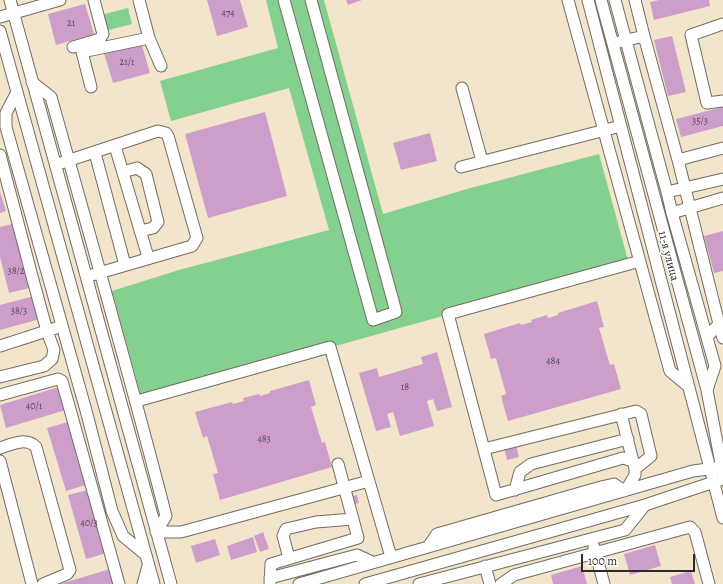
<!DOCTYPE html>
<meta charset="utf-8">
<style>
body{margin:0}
#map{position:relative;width:723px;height:584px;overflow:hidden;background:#f3e5cc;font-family:Alegreya,serif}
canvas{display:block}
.scale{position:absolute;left:581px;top:554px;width:114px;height:18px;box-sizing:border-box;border:2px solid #2b2b2b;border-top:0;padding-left:5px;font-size:12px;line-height:14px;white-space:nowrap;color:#2b2b2b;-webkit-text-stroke:3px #fff;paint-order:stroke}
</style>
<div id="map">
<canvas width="723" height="584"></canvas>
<div class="scale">100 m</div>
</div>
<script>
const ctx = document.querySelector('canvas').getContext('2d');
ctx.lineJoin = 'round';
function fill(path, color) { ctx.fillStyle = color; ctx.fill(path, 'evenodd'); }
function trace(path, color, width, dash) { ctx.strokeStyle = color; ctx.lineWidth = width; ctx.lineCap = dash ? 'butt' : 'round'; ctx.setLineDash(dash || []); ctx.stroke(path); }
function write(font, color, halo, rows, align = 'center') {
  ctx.font = font + ' Alegreya,serif'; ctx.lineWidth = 3; ctx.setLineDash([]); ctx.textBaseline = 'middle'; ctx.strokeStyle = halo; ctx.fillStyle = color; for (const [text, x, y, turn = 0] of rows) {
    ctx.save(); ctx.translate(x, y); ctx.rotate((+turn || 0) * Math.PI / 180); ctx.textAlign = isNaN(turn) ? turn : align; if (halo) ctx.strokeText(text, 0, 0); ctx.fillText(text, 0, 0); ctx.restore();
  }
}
const green = new Path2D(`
 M266,0H324L383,214L467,189L599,154L629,264L142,400L112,291L179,270L329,230L289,88L171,121L160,81L278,48Z
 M128,8L132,24L105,31L101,15Z`);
const building = new Path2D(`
 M207,0H240L248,27L217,36Z
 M346,0H362L348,5Z
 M659,0H709L710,6L654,20L650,2Z
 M85,4L94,34L56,45L48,14Z
 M672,36L686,92L668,96L654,40Z
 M141,42L150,73L113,83L104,53Z
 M723,107V126L681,137L676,119Z
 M265,112L287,196L208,218L185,134Z
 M430,133L437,161L401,170L393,143Z
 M0,192L6,211L0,213Z
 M16,223L33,287L9,293L0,257V227Z
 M723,231V271L714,273L704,236Z
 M34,296L40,319L0,330V305Z
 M597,301L604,327L599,328L610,365L614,364L621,389L508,421L501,396L506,394L496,358L491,359L484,334L520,323L521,325L532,322L531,320L547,315L548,318L558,315V313Z
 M437,352L452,407L437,411L433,399L427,401L434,426L400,436L393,412L387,414L391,427L376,431L359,373L377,368L379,377L423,364L421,357Z
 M309,380L316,405L311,407L322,443L325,442L332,467L220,500L213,474L218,473L207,436L203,438L195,412L232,402L233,404L244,401L243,398L259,394L260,396L270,393V391Z
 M62,386L69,409L6,428L0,405Z
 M71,421L89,484L66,491L47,428Z
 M516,445L519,457L507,460L504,448Z
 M91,489L110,552L86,559L68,495Z
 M357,495L359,503L351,505L349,497Z
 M263,532L269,549L260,552L254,536Z
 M253,537L257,552L231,560L227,546Z
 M215,539L220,555L196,563L191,546Z
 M655,545L661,566L630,575L624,554Z
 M582,566L587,584H553L551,575Z
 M110,569L114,584H60Z
 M691,571L695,584H672L670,577Z`);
const minor = new Path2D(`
 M10,0L171,584
 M139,0L149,38L161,66
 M284,0L373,320L396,312L311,0
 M568,0L670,371L688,386
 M588,0L723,518
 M601,0L707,390L723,474
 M615,0L667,192L672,213L715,366L707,390
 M635,0L644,36
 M0,17L60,0
 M723,24L691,35L707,103L723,101
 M0,31L154,584
 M619,42L644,36L678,160L723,148
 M73,47L100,39L103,34L94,0
 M32,82L51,97C90,236 130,376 166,516L156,532
 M91,87L82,52L149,38
 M462,88L482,161
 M17,92L6,113V127L87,414L112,511L123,536L146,555
 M115,146L148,257
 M95,153L125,265
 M0,155L33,280L47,331L54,350L52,359L44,366L0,377
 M678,160L719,324L707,337
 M61,163L158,131L166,133L168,136L197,238L192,246L92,275
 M461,167L621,126
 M123,172L137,168L146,174L158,222L153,228L140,231
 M667,192L723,179
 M672,213L723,198
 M719,324L723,338
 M0,346L62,326
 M0,395L58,379L62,381L119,584
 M137,401L330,347L391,557
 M621,414L635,469V475L626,490
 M0,448C12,444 26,437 36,447L70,570L67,574L43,584
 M484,449L636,411L641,414L651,456L635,469
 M0,461L32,584
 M633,461L623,458L496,495L448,314L640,261
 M515,490L520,472L531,464L628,439
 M156,532H181L369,481
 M428,547L437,534L601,487L614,484L624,491
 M594,547L604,584
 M289,558L283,536L286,529L316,522L353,519
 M485,566L490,584
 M270,578L357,555L372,562
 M143,584L148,566
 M270,584L271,564L358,538L338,464
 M299,584L693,471L716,468
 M365,584L645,505L720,480
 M419,584L625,530L645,505
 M501,584L514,575L690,527L695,532L709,584`);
const numberNames = [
 ["474",228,14],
 ["21",71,24],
 ["21/1",127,63],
 ["35/3",700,122],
 ["38/2",16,272],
 ["38/3",19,312],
 ["484",553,362],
 ["18",405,388],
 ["40/1",34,407],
 ["483",264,440],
 ["40/3",89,524]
];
const streetNames = [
 ["11-я улица",668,256,75]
];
fill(green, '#83d08f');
fill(building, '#ce9eca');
trace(minor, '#716c63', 13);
trace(minor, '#fff', 11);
write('10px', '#544853', null, numberNames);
write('12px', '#2b2b2b', '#fff', streetNames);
</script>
